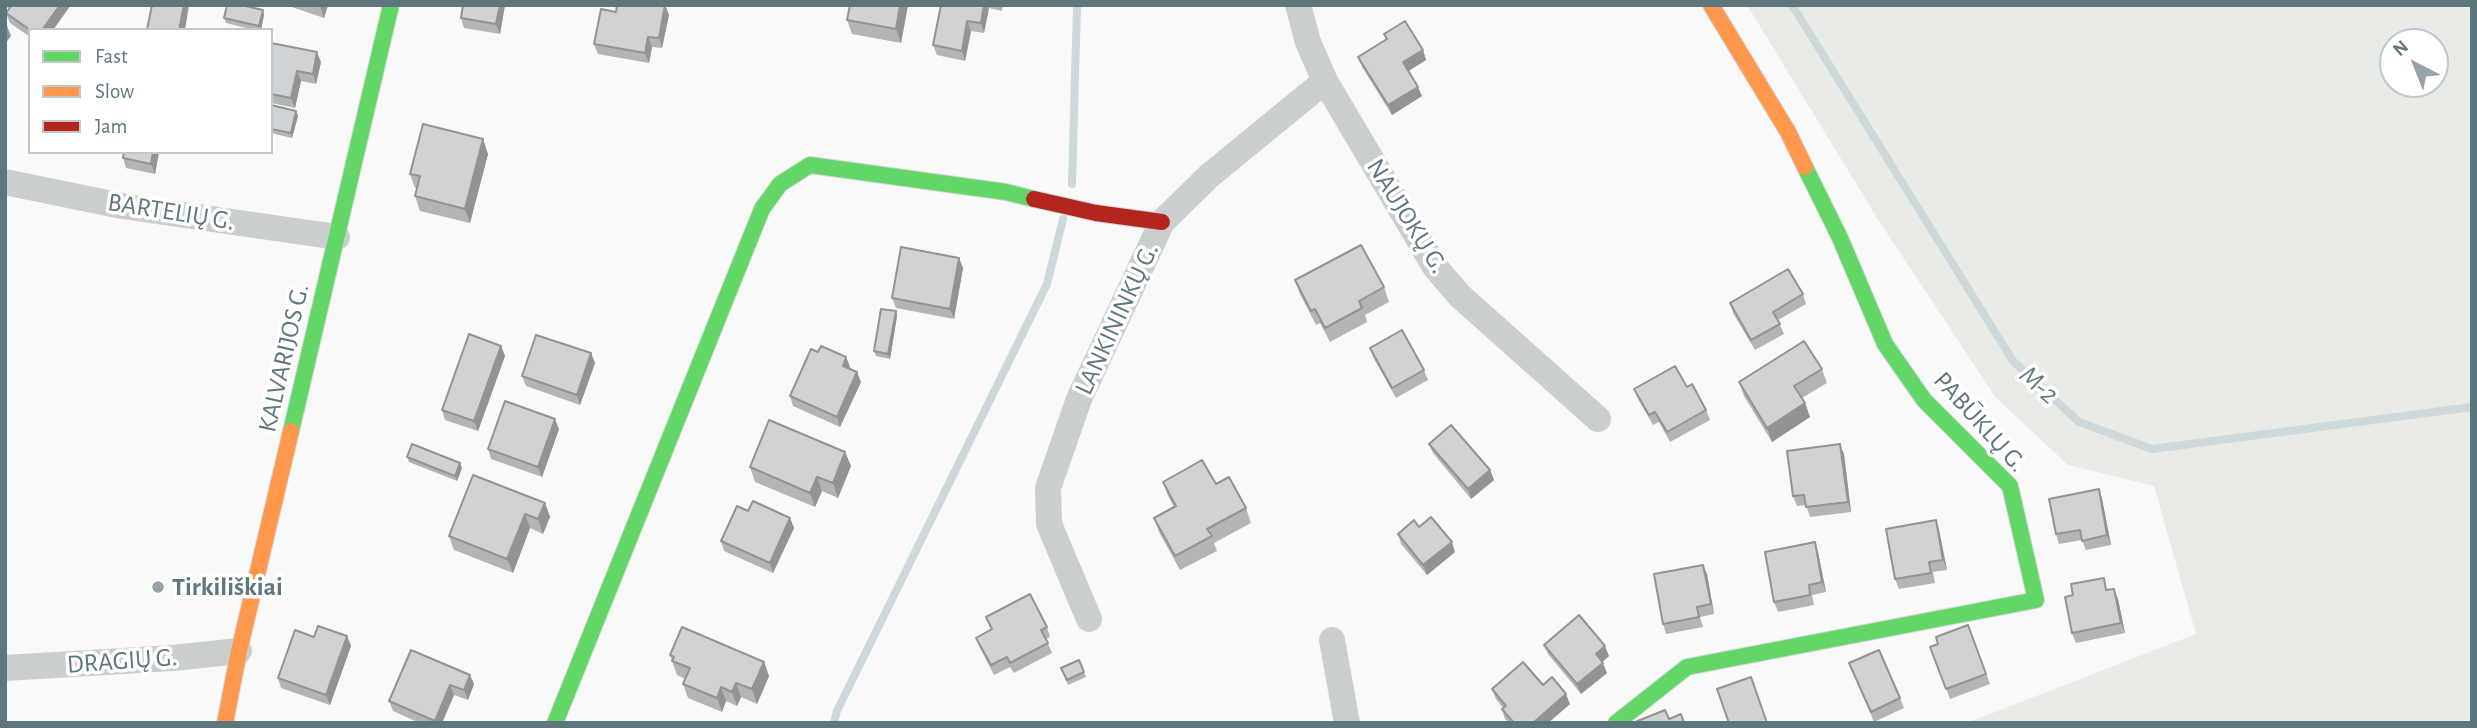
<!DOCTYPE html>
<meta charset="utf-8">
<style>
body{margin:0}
#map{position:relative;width:2477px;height:728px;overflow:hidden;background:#f9f9f9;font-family:"Alegreya Sans",sans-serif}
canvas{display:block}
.frame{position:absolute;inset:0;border:7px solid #5e767e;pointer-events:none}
.legend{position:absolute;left:28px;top:28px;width:245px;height:126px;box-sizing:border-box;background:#fff;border:2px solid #bfc8cb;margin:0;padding:9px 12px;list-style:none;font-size:21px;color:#5e767e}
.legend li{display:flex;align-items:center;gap:14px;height:35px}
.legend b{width:35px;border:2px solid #bfc8cb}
.north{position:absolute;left:2379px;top:28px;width:70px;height:70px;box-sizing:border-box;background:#fff;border:2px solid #bfc8cb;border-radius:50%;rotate:318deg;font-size:19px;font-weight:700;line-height:28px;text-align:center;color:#5e767e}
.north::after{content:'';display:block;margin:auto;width:24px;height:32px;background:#94a4a9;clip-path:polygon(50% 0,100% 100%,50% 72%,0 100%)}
</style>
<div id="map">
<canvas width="2477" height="728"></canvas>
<div class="frame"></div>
<ul class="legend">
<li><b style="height:9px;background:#63d668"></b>Fast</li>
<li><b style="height:9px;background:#ff974d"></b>Slow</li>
<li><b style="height:9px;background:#b3261e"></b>Jam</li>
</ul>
<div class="north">N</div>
</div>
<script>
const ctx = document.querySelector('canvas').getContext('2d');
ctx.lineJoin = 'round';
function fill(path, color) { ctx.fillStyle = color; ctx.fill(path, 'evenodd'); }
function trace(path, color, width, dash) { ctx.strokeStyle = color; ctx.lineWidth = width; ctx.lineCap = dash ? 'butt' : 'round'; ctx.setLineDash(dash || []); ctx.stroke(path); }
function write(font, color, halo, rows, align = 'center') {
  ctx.font = font + ' "Alegreya Sans",sans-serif'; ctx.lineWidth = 7; ctx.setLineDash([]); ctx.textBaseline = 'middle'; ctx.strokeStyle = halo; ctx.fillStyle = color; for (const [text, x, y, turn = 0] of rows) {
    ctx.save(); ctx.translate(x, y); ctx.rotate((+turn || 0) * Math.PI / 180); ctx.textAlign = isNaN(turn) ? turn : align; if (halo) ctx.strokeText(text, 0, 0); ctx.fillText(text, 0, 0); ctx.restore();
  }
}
const green = new Path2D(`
 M1747,5H2472V723H1967L2196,634L2154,486L2068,465L1996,398L1879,221ZM2393,42H2435V84H2393Z`);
const stream = new Path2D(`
 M1792,5L2013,361L2079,422L2152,449L2472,407
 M1072,184L1077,5
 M834,723L837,711L1047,284L1063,219`);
const street = new Path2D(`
 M1298,5L1308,42L1325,81L1435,267L1460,296L1598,419
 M5,182L122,206L337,237
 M1089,619L1049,524L1048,488L1079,399L1162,222L1209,176L1325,81
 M1332,640L1347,723
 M5,668L173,658L239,651`);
const fast = new Path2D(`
 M291,431L391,5
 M555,723L762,209L780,184L810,165L1006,192L1034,199
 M1616,723L1687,667L2036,600L2010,486L1924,400L1885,344L1840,238L1805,167`);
const slow = new Path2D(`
 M1711,5L1788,132L1805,167
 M225,723L239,651L291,431`);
const jam = new Path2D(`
 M1034,199L1096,213L1162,222`);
const wall = new Path2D(`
 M5,5H69L70,6L53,30H30V37L10,23L6,13L9,9Z
 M286,5H328L324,18Z
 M463,5H505L500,34L464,28L461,18Z
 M665,5L669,15L662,48L652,47L649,63L598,54L594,44L616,12Z
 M850,5H908L901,43L852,34L847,20Z
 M941,5H1003L1002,11L989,8L984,33L971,31L965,61L937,55L933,45Z
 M263,10L264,15L261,30H254L226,23L224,18Z
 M1384,34L1423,50L1426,60L1408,71L1422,96L1392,115L1362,67L1358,57L1386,39Z
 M271,43L321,62L316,84L301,81L295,108L271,103Z
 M271,105L298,116L292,138L271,133Z
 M124,152H159L155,174L126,168L123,158Z
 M488,154L470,223L420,211L415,196L417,188H415L410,174Z
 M959,258L963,268L954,319L896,308L892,298Z
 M1295,280L1384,287L1389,302L1365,315L1367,322L1330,342L1320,323L1316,325L1300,294Z
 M1803,294L1806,304L1778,320L1784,334L1755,350L1733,313L1730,303Z
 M896,311L897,316L890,359L876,356L874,351Z
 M501,346L505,356L478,431L445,420L442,410Z
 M1370,348L1424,370L1428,380L1396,398L1373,357Z
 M818,352L846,357L850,367L849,369L861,382L840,427L793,406L790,396Z
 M591,353L595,363L580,405L526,386L522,376Z
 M1822,369L1827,383L1802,398L1805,403L1810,417L1772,442L1744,396L1739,382Z
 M1687,387L1706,410L1710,420L1670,442L1659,422L1653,425L1638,399L1634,389Z
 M559,429L542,477L491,459L488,449Z
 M1429,444L1490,470L1494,480L1471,499L1433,453Z
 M845,452L851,466L838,498L822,491L815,507L755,482L750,467Z
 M1844,454L1851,512L1810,517L1806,505L1797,506L1793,496Z
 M407,457L462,468L457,481L409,462Z
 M1163,482L1216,484L1246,508L1251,523L1214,543L1217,551L1180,570L1159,532L1154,518L1174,507L1168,496Z
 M2099,489L2102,499L2111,545L2086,550L2082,540L2059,544L2056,534Z
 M545,503L550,517L543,534L530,528L513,573L454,550L449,536Z
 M748,511L790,518L794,528L773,573L724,551L721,541Z
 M1936,520L1939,530L1947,570L1933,572L1935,583L1899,589L1895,579Z
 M1419,527L1455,552L1427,575L1401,544L1398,534Z
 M1818,552L1826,592L1812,595L1814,605L1778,612L1774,602Z
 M1707,574L1714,614L1700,617L1703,627L1666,634L1663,624Z
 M2108,590L2118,599L2125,633L2076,643L2072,633Z
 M986,617L1047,627L1050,637L1046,639L1052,653L1014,673L1010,667L994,675L980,648L976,638L991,630Z
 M1968,625L1990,684L1950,699L1930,647L1938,644Z
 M347,636L351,646L330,705L281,688L278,678L314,637Z
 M1544,645L1609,656L1602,662L1607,673L1581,694L1548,654Z
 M411,650L474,684L468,700L454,695L442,723H420L393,711L389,701Z
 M670,655L764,662L769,676L757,704L741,697L737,706L726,701L722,712L688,698L683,684L685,679L677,675Z
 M1079,660L1086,677L1068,685L1063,674Z
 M1849,663L1900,698L1904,708L1874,722Z
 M1543,685L1570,704L1548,723H1509L1505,719L1502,709L1503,708L1496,699L1492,689Z`);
const shadedWall = new Path2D(`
 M60,5H69L70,6L53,30H42Z
 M184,5H189L185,30H179Z
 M320,5H328L324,18Z
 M500,5H505L500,34L496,24Z
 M665,5L669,15L662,48L659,38Z
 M900,5H908L901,43L896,29Z
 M984,5H988L989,8L984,33L981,23Z
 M263,10L264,15L261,30H260L259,26Z
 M967,21L971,31L965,61L962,51Z
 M7,26L11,36L5,44V29Z
 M648,37L652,47L649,63L645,53Z
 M1423,50L1426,60L1407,72L1403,62Z
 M317,52L321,62L316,84L313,74Z
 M297,71L301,81L295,108L291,98Z
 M1418,87L1422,96L1392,115L1388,105Z
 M296,111L298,116L292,138L291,133Z
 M483,139L488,154L470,223L465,209Z
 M153,152H159L155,174L151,164Z
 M959,258L963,268L954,319L950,309Z
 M896,311L897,316L890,359L888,354Z
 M501,346L505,356L478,431L474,421Z
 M591,353L595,363L580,405L577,395Z
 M846,357L850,367L846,376L843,366Z
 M857,372L861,382L840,427L837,417Z
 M1805,403L1810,417L1772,442L1767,428Z
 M555,419L559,429L542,477L538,467Z
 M1840,444L1844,454L1851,512L1848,502Z
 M845,452L851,466L838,498L833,483Z
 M460,463L462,468L457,481L455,476Z
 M1490,470L1494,480L1471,499L1468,489Z
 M817,477L822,491L815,507L810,493Z
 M2099,489L2102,499L2111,545L2107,535Z
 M545,503L550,517L543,534L538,519Z
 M525,514L530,528L513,573L507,559Z
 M790,518L794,528L773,573L770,563Z
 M1936,520L1939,530L1947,570L1943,560Z
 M1452,542L1455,552L1427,575L1423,565Z
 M1815,542L1818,552L1826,592L1822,582Z
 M1703,565L1707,574L1714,614L1711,604Z
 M2114,589L2118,599L2125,633L2121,623Z
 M347,636L351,646L330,705L326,695Z
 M1605,646L1609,656L1600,664L1596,654Z
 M764,662L769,676L757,704L752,689Z
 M1603,663L1607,673L1581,694L1577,684Z
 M470,675L474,684L468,700L464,690Z
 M736,683L741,697L737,706L732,692Z
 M450,685L454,695L442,723H435V721Z
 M721,687L726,701L722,712L717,698Z
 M1566,694L1570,704L1548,723H1533Z`);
const building = new Path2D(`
 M12,5H60L42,30H30L6,13Z
 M152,5H184L179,30H147Z
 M227,5H241L263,10L259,26L224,18Z
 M463,5H500L496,24L461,18Z
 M617,5H665L659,38L648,37L645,53L594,44L601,9L616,12Z
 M850,5H900L896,29L847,20Z
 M941,5H984L981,23L967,21L962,51L933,45Z
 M1405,21L1423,50L1403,62L1418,87L1388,105L1358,57L1387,39L1384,34Z
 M271,43L317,52L313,74L297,71L291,98L271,94Z
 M271,105L296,111L291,133L271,129Z
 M423,124L483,139L465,209L415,196L420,176L410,174Z
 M124,152H153L151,164L123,158Z
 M1361,245L1384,287L1359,301L1362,308L1325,328L1315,309L1311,311L1295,280Z
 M901,247L959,258L950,309L892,298Z
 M1788,269L1803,294L1773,312L1780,324L1751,340L1730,303Z
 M881,309L896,311L888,354L874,351Z
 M1402,330L1424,370L1392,388L1370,348Z
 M469,334L501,346L474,421L442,410Z
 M536,335L591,353L577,395L522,376Z
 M1804,341L1822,369L1794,386L1805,403L1767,428L1739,382Z
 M821,346L846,357L843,366L857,372L837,417L790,396L811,349L818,352Z
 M1675,366L1687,387L1692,384L1706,410L1667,432L1655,412L1649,415L1634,389Z
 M505,401L555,419L538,467L488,449Z
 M769,420L845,452L833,483L817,477L810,493L750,467Z
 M1451,425L1490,470L1468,489L1429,444Z
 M412,444L460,463L455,476L407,457Z
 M1840,444L1848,502L1806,507L1804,495L1793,496L1787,451Z
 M1202,460L1216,484L1229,477L1246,508L1207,529L1212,536L1175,556L1154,518L1176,506L1163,482Z
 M473,475L545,503L538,519L525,514L507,559L449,536Z
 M2099,489L2107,535L2082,541L2080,530L2056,534L2049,499Z
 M753,501L790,518L770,563L721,541L737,506L748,511Z
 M1431,517L1452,542L1423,565L1398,534L1414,520L1419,527Z
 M1936,520L1943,560L1929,562L1931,573L1895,579L1886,529Z
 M1815,542L1822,582L1809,585L1810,595L1774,602L1765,552Z
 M1703,565L1711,604L1697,607L1699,617L1663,624L1654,574Z
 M2104,578L2106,590L2114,589L2121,623L2072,633L2065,597L2073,595L2071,584Z
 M1030,594L1047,627L1041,630L1048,643L1010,663L1007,657L991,665L976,638L992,629L986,617Z
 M1579,615L1605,646L1596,654L1603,663L1577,684L1544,645Z
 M1968,625L1986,674L1946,689L1930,647L1938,644L1936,637Z
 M318,626L347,636L326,695L278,678L295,630L314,637Z
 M682,627L764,662L752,689L736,683L732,692L721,687L717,698L683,684L690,668L672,661L674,657L670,655Z
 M411,650L470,675L464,690L450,685L435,721L389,701Z
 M1879,650L1900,698L1871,712L1849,663Z
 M1079,660L1084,672L1067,680L1061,668Z
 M1523,662L1543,685L1552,677L1566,694L1533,723H1514L1502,709L1506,706L1492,689Z
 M1751,677L1767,723H1729L1717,689Z
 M1665,710L1669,719L1681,714L1684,723H1635V722Z`);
const markers = [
 [158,587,7,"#94a4a9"]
];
const streetNames = [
 ["BARTELIŲ G.",171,212,9],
 ["NAUJOKŲ G.",1407,216,58],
 ["LANKININKŲ G.",1117,319,-65],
 ["KALVARIJOS G.",284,358,-77],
 ["PABŪKLŲ G.",1980,422,48],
 ["DRAGIŲ G.",122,661,-4]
];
const poiNames = [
 ["Tirkiliškiai",172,587]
];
const waterNames = [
 ["M-2",2039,385,42]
];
fill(green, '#e8ebe6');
trace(stream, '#cdd8da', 8);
trace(fast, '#d6d7d8', 18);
trace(slow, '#d6d7d8', 18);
trace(jam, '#d6d7d8', 18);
trace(street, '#cbcece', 26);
trace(fast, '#63d668', 16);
trace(slow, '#ff974d', 16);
trace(jam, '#b3261e', 16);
fill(wall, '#b3b5b5');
fill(shadedWall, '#929394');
fill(building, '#d0d2d3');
trace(building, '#929394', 2);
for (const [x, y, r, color] of markers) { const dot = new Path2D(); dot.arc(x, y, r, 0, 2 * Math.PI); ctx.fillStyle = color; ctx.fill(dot); trace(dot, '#fff', 2.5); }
write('26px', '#5e767e', '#fff', streetNames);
write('bold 26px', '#5e767e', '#fff', poiNames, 'left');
write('italic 28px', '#5e7b7e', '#fff', waterNames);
</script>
